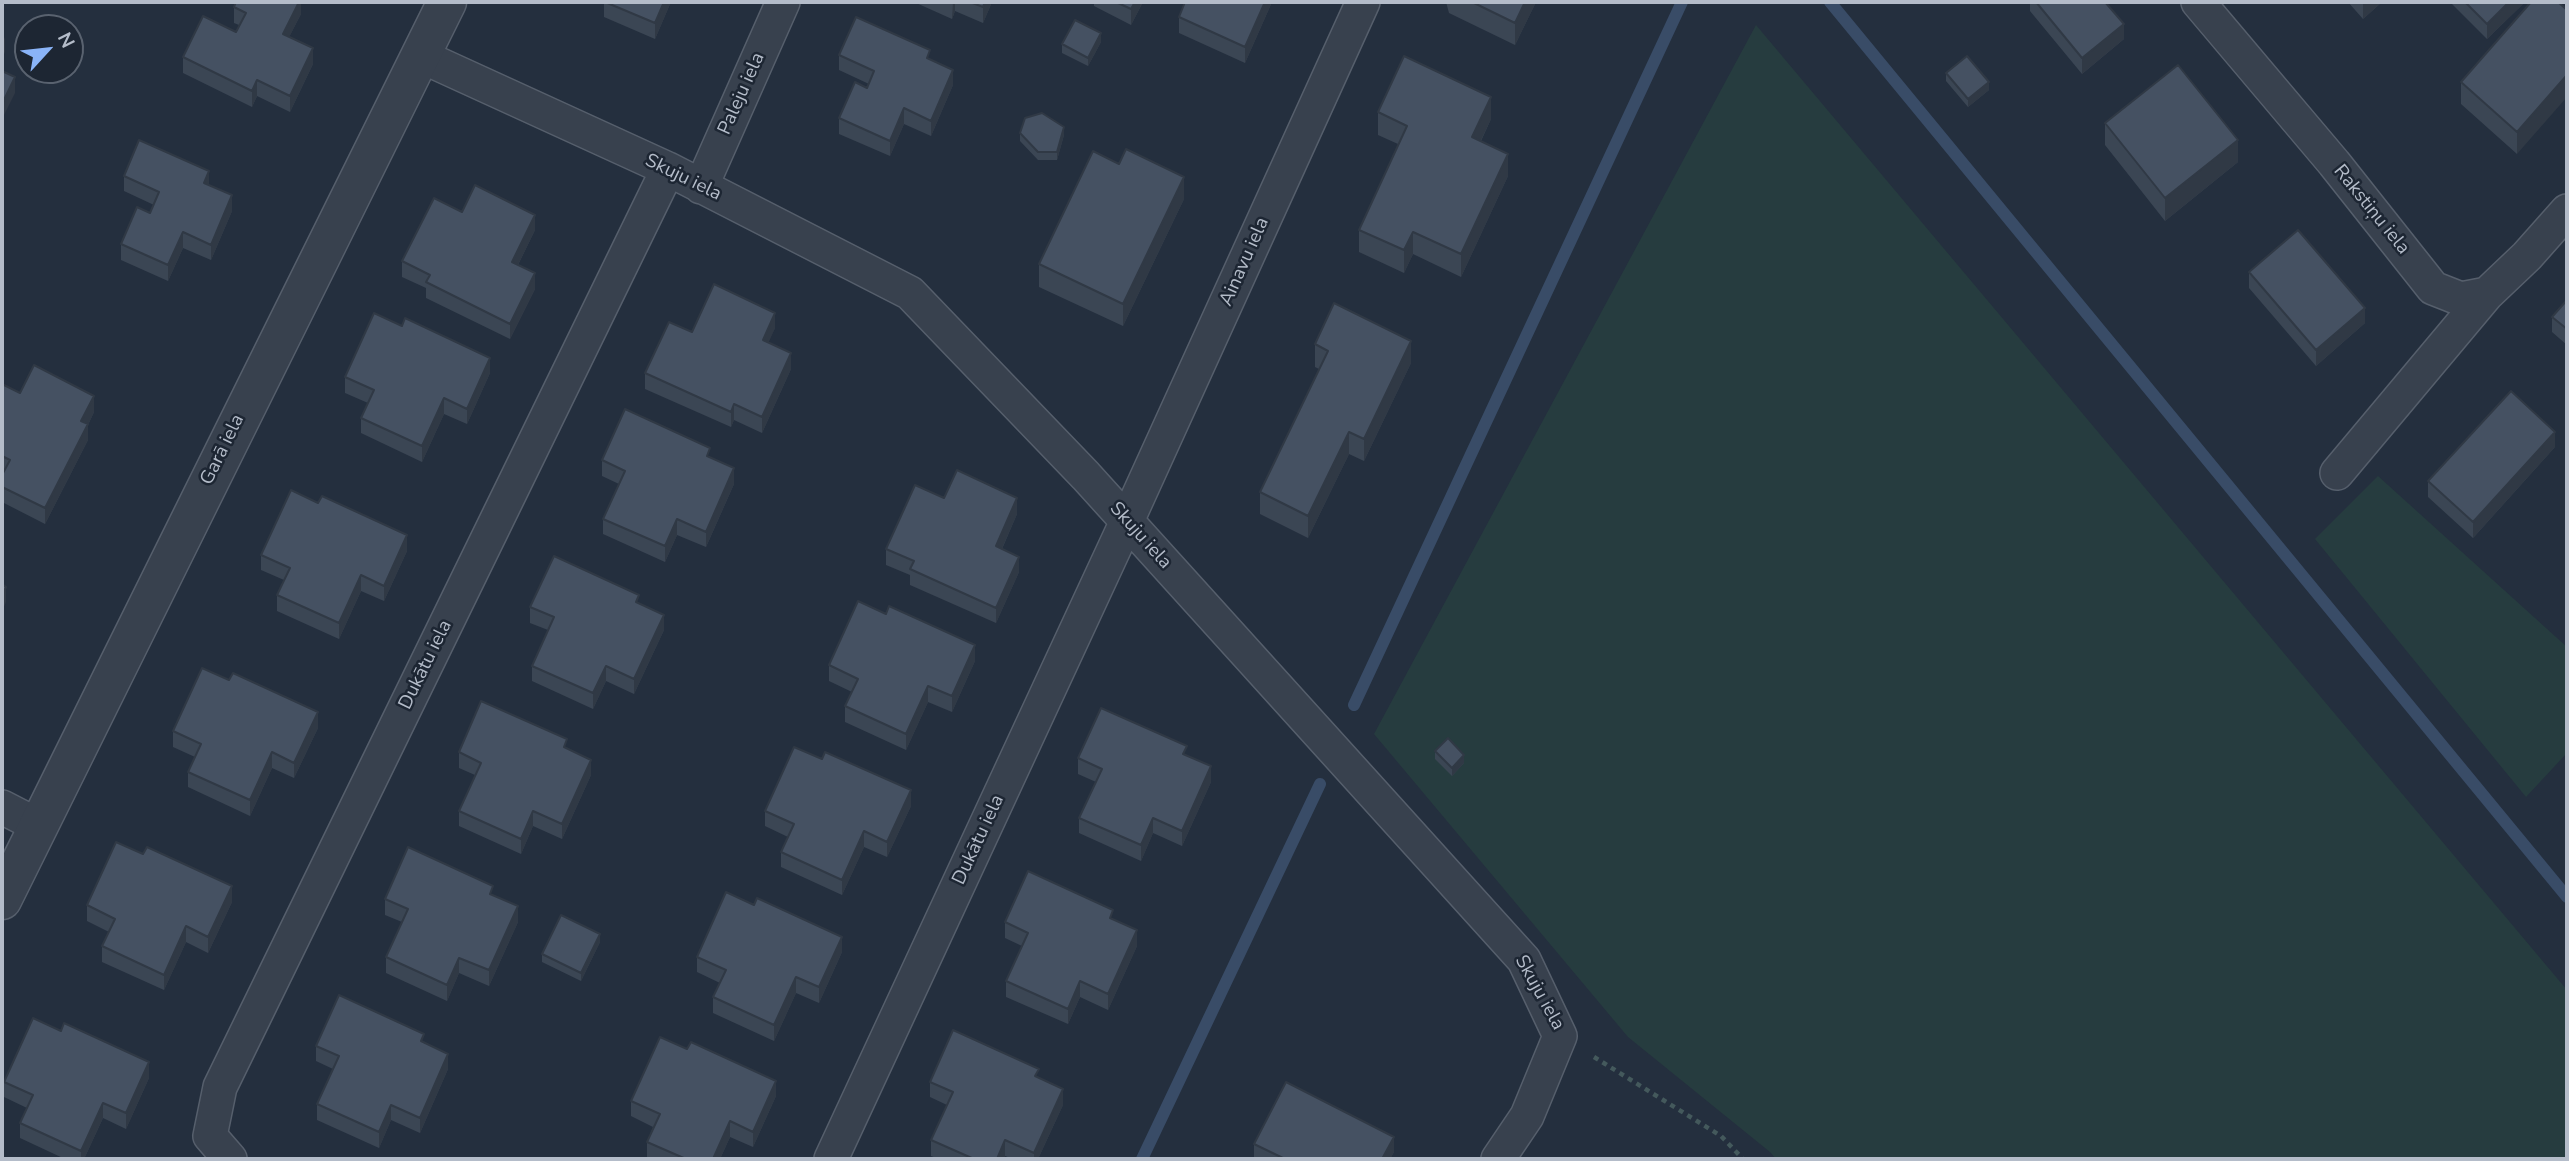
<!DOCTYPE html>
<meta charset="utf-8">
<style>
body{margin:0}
#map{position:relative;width:2569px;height:1161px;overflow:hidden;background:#242f3e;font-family:"Nunito Sans",sans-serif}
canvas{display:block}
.frame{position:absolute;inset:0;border:4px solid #b4bcc9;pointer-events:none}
.north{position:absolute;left:14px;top:14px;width:70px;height:70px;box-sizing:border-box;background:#1d2633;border:2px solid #59626f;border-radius:50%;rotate:63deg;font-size:19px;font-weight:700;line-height:28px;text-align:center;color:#b4bcc9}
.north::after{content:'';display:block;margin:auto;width:24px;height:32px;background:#8ab4f8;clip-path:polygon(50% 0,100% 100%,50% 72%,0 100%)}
</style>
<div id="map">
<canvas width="2569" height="1161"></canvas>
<div class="frame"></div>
<div class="north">N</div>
</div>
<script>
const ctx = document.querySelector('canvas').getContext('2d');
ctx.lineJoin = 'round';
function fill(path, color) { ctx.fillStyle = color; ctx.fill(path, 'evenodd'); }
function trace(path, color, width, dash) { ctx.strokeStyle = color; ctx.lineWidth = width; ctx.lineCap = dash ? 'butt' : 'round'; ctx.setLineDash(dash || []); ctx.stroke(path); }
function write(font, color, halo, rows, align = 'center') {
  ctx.font = font + ' "Nunito Sans",sans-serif'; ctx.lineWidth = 5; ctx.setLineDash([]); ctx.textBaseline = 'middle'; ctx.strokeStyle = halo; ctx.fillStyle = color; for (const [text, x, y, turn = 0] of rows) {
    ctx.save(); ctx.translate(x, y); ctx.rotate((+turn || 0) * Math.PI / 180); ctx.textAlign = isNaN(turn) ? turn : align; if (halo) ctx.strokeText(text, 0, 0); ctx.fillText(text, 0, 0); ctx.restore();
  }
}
const green = new Path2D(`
 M1756,25L2567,990V1159H1776L1770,1152L1628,1037L1374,734Z
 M2378,476L2567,647V753L2526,797L2315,539Z`);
const stream = new Path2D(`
 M1830,2L2567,897
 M1354,705L1682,2
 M1142,1159L1320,784`);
const path = new Path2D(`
 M1594,1057L1721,1136L1743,1159`);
const minor = new Path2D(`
 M2198,2L2334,163L2433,288L2461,299L2487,294L2527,256L2567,211
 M421,56L668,169L910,293L1086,476L1524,960L1560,1036L1527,1116L1498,1159
 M701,187L783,2
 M2337,473L2487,294
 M2,807L37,825
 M230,1159L210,1136L220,1087L668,169
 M831,1159L1127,521L1363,2`);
const tertiary = new Path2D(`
 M2,900L447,2`);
const wall = new Path2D(`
 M301,2V14L289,37L313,64L290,112L257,96L252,107L183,73V57L236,32L239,25L234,23V7Z
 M604,2H670V4L655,39L604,17Z
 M914,2H992L983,23L955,11L952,19Z
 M1094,2H1143L1131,25L1094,6Z
 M1185,2H1272L1245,63L1179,33V17Z
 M1446,2H1536L1515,45L1449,13Z
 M2030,2H2105L2124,39L2082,74L2030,11Z
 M2348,2H2382L2363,19Z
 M2450,2H2525L2487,39Z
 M2531,2L2517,154L2461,104V82Z
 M1101,42L1088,66L1062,53V44Z
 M839,55L930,59L953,85L931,136L904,124L890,156L839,134V118L867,88L869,84L839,70Z
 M1946,73L1989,90L1968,107L1946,81Z
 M1378,112L1491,119L1481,141L1508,176L1461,277L1413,254L1404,273L1359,252V230L1398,144L1378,135Z
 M2105,123L2238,162L2165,221L2105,145Z
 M1020,133L1064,135L1057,160H1038L1020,141Z
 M124,176L209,185L232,211L211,260L183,248L168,281L121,260V244L150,213L154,205L124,191Z
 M1184,199L1123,326L1039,287V264Z
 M462,212L535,230L518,265L535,289L510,339L426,298V288L402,277V261Z
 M2249,272L2365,323L2316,366L2249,288Z
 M2567,300V345L2552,332V317Z
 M775,328L768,342L791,369L762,433L734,420L731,427L645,389V373L692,332Z
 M1315,344L1411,363L1364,461L1349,454L1308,538L1260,514V492L1319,369L1315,367Z
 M490,373L467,424L444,414L422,462L361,433V418L368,403L345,393V377Z
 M2,384L20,393L94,412L88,425V440L45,524L2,502V475L3,472L2,471Z
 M2555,447L2473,538L2428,497V481Z
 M710,457L734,484L706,547L677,535L665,562L603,534V519L619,484L602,476V460Z
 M944,498L1017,514L1002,549L1019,572L996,623L910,585V575L886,565V549Z
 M407,551L384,601L361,591L339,639L277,611V595L284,580L261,570V555Z
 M639,603L664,630L634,694L606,681L593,709L532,681V666L548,630L530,623V607Z
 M975,661L952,712L928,702L906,750L845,722V706L852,692L829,681V665Z
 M318,728L294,778L272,768L250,816L188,787V772L195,757L173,747V731Z
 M567,749L591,775L562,839L533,826L521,854L459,826V811L475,775L459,768V752Z
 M1435,751L1464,763L1452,776L1435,759Z
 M1187,755L1211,782L1182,846L1153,833L1141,861L1079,833V818L1096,782L1078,774V758Z
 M911,806L887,857L864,847L842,895L781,867V852L788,837L765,826V811Z
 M493,895L518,922L489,986L459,973L447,1001L386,973V957L402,922L385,915V899Z
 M232,902L208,953L186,942L164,990L102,962V946L109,932L87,921V905Z
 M1113,919L1137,946L1108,1010L1080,997L1068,1024L1006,997V981L1022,946L1005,938V922Z
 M600,942L581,981L542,962V954Z
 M842,952L819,1003L796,993L774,1041L713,1013V997L720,983L697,972V957Z
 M424,1043L448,1069L420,1133L391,1120L379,1148L317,1120V1104L333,1069L316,1061V1046Z
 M149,1078L126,1129L103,1118L84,1159H65L20,1138V1123L27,1108L4,1097V1082Z
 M1039,1078L1063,1105L1038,1159H1013L1005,1156L1004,1159H939L931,1156V1140L947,1105L930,1097V1082Z
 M776,1096L753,1147L730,1137L720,1159H651L647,1157V1142L653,1127L631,1116V1101Z
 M1254,1144L1394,1152L1390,1159H1254Z`);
const shadedWall = new Path2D(`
 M299,2H301V14L283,49V34Z
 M664,2H670V4L655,39V23Z
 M953,2H955V11L952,19Z
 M985,2H992L983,23V7Z
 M1135,2H1143L1131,25V9Z
 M1265,2H1272L1245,63V47Z
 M1525,2H1536L1515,45V23Z
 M2363,2H2382L2363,19Z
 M2509,2H2525L2487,39V24Z
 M2124,24V39L2082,74V58Z
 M1101,33V42L1088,66V58Z
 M5,37V52L2,59V43Z
 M313,48V64L290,112V96Z
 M953,70V85L931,136V121Z
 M2567,75V97L2517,154V132Z
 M15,77V93L2,119V104Z
 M257,80V96L252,107V91Z
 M1989,82V90L1968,107V99Z
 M1491,97V119L1472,159V137Z
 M904,108V124L890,156V141Z
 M1064,127V135L1057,160V152Z
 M2238,140V162L2165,221V198Z
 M1508,154V176L1461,277V254Z
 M209,171V186L204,183Z
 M1184,177V199L1123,326V304Z
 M232,195V211L211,260V245Z
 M535,215V230L512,277V262Z
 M183,232V248L168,281V265Z
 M1413,232V254L1404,273V250Z
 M535,273V289L510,339V324Z
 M2365,308V323L2316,366V350Z
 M775,313V328L763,355V340Z
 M1411,341V363L1364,461V439Z
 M791,353V369L762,433V417Z
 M490,358V373L467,424V409Z
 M94,396V412L88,425V440L45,524V508L81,421Z
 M444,398V414L422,462V446Z
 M734,404V420L731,427V412Z
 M1349,432V454L1308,538V516Z
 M2555,432V447L2473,538V522Z
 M734,468V484L706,547V532Z
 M1017,498V514L996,562V546Z
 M677,519V535L665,562V546Z
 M407,535V551L384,601V586Z
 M1019,557V572L996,623V608Z
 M361,575V591L339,639V623Z
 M6,587V602L2,611V596Z
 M664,615V630L634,694V679Z
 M975,645V661L952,712V696Z
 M606,666V681L593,709V693Z
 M928,686V702L906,750V734Z
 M318,712V728L294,778V763Z
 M272,752V768L250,816V800Z
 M1464,755V763L1452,776V768Z
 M591,760V775L562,839V824Z
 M1211,766V782L1182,846V831Z
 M911,790V806L887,857V842Z
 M533,811V826L521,854V839Z
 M1153,818V833L1141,861V845Z
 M864,831V847L842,895V880Z
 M232,886V902L208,953V937Z
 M518,906V922L489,986V970Z
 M186,926V942L164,990V975Z
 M1137,930V946L1108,1010V994Z
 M600,934V942L581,981V973Z
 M842,937V952L819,1003V987Z
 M459,958V973L447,1001V985Z
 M796,977V993L774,1041V1025Z
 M1080,981V997L1068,1024V1009Z
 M448,1054V1069L420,1133V1118Z
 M149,1062V1078L126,1129V1113Z
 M776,1081V1096L753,1147V1132Z
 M1063,1089V1105L1038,1159H1034V1153Z
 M103,1103V1118L84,1159H81V1151Z
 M391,1105V1120L379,1148V1132Z
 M730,1121V1137L720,1159H713Z
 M1394,1137V1152L1390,1159H1382Z
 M1005,1140V1156L1004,1159H997Z`);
const building = new Path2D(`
 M236,2H299L283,34L313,48L290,96L257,80L252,91L183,57L203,16L236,32L246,13L234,7Z
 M605,2H664L655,23Z
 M970,2H985L983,7Z
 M1116,2H1135L1131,9Z
 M1185,2H1265L1245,47L1179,17Z
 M1472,2H1525L1515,23Z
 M2036,2H2105L2124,24L2082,58Z
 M2465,2H2509L2487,24Z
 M2531,2H2558L2567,10V75L2517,132L2461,82Z
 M856,17L930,50L927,58L953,70L931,121L904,108L890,141L839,118L855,82L867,88L874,71L839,55Z
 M1075,20L1101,33L1088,58L1062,44Z
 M1404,56L1491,97L1472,137L1508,154L1461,254L1413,232L1404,250L1359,230L1407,126L1378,112Z
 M1967,56L1989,82L1968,99L1946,73Z
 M2178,65L2238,140L2165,198L2105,123Z
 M2,71L15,77L2,104Z
 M1042,113L1064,127L1057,152H1038L1020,133L1025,118Z
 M139,140L209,171L204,183L232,195L211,245L183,232L168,265L121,244L137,207L150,213L159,192L124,176Z
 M1126,149L1184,177L1123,304L1039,264L1093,151L1119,164Z
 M475,185L535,215L512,262L535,273L510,324L426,282L430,275L402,261L434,198L462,212Z
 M2298,230L2365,308L2316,350L2249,272Z
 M714,284L775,313L763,340L791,353L762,417L734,404L731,412L645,373L669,322L692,332Z
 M2567,300V329L2552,317Z
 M1334,303L1411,341L1364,439L1349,432L1308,516L1260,492L1328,351L1315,344Z
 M374,313L402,326L405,318L490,358L467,409L444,398L422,446L361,418L374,390L345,377Z
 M34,365L94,396L81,421L88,424L45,508L2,487V475L10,460L2,456V384L20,393Z
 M2511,391L2555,432L2473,522L2428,481Z
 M625,409L710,448L707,456L734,468L706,532L677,519L665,546L603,519L625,471L602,460Z
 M957,470L1017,498L996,546L1019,557L996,608L910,569L914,561L886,549L915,485L944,498Z
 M291,490L318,503L322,496L407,535L384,586L361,575L339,623L277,595L290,568L261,555Z
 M554,556L639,595L636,602L664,615L634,679L606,666L593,693L532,666L554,617L530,607Z
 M2,584L6,587L2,596Z
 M858,601L886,614L889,606L975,645L952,696L928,686L906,734L845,706L858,679L829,665Z
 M202,668L229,680L233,673L318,712L294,763L272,752L250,800L188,772L201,744L173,731Z
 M481,701L567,739L564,747L591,760L562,824L533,811L521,839L459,811L481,763L459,752Z
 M1101,708L1187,746L1183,754L1211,766L1182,831L1153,818L1141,845L1079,818L1102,769L1078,758Z
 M1448,738L1464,755L1452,768L1435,751Z
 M794,747L822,759L825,752L911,790L887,842L864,831L842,880L781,852L794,824L765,811Z
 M116,842L143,854L147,847L232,886L208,937L186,926L164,975L102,946L115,919L87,905Z
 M408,847L493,886L490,894L518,906L489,970L459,958L447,985L386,957L408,909L385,899Z
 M1028,871L1113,910L1110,918L1137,930L1108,994L1080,981L1068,1009L1006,981L1028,933L1005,922Z
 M726,892L754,905L757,898L842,937L819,987L796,977L774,1025L713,997L726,970L697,957Z
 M561,915L600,934L581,973L542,954Z
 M339,995L424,1034L421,1041L448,1054L420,1118L391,1105L379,1132L317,1104L339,1056L316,1046Z
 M33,1018L61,1031L64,1023L149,1062L126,1113L103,1103L81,1151L20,1123L33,1095L4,1082Z
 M953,1030L1039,1069L1035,1076L1063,1089L1034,1153L1005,1140L997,1159H974L931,1140L953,1092L930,1082Z
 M660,1037L687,1049L691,1042L776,1081L753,1132L730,1121L713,1159H686L647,1142L660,1114L631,1101Z
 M1286,1082L1394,1137L1382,1159H1285L1254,1144Z`);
const streetNames = [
 ["Paleju iela",742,94,-66],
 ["Skuju iela",683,178,26],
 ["Rakstiņu iela",2371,210,51],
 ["Ainavu iela",1245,262,-66],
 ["Garā iela",223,450,-64],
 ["Skuju iela",1140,536,48],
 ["Dukātu iela",426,665,-64],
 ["Dukātu iela",979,840,-65],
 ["Skuju iela",1539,993,61]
];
fill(green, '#263c3f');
trace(stream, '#394c67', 12);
trace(minor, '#565f6c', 36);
trace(tertiary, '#565f6c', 41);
trace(path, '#44595c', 4.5, [5, 5]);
trace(minor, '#38414e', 33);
trace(tertiary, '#38414e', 38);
fill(wall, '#3b4654');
fill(shadedWall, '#303945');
fill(building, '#455162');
trace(building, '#303945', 2);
write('19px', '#b4bcc9', '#1d2633', streetNames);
</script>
